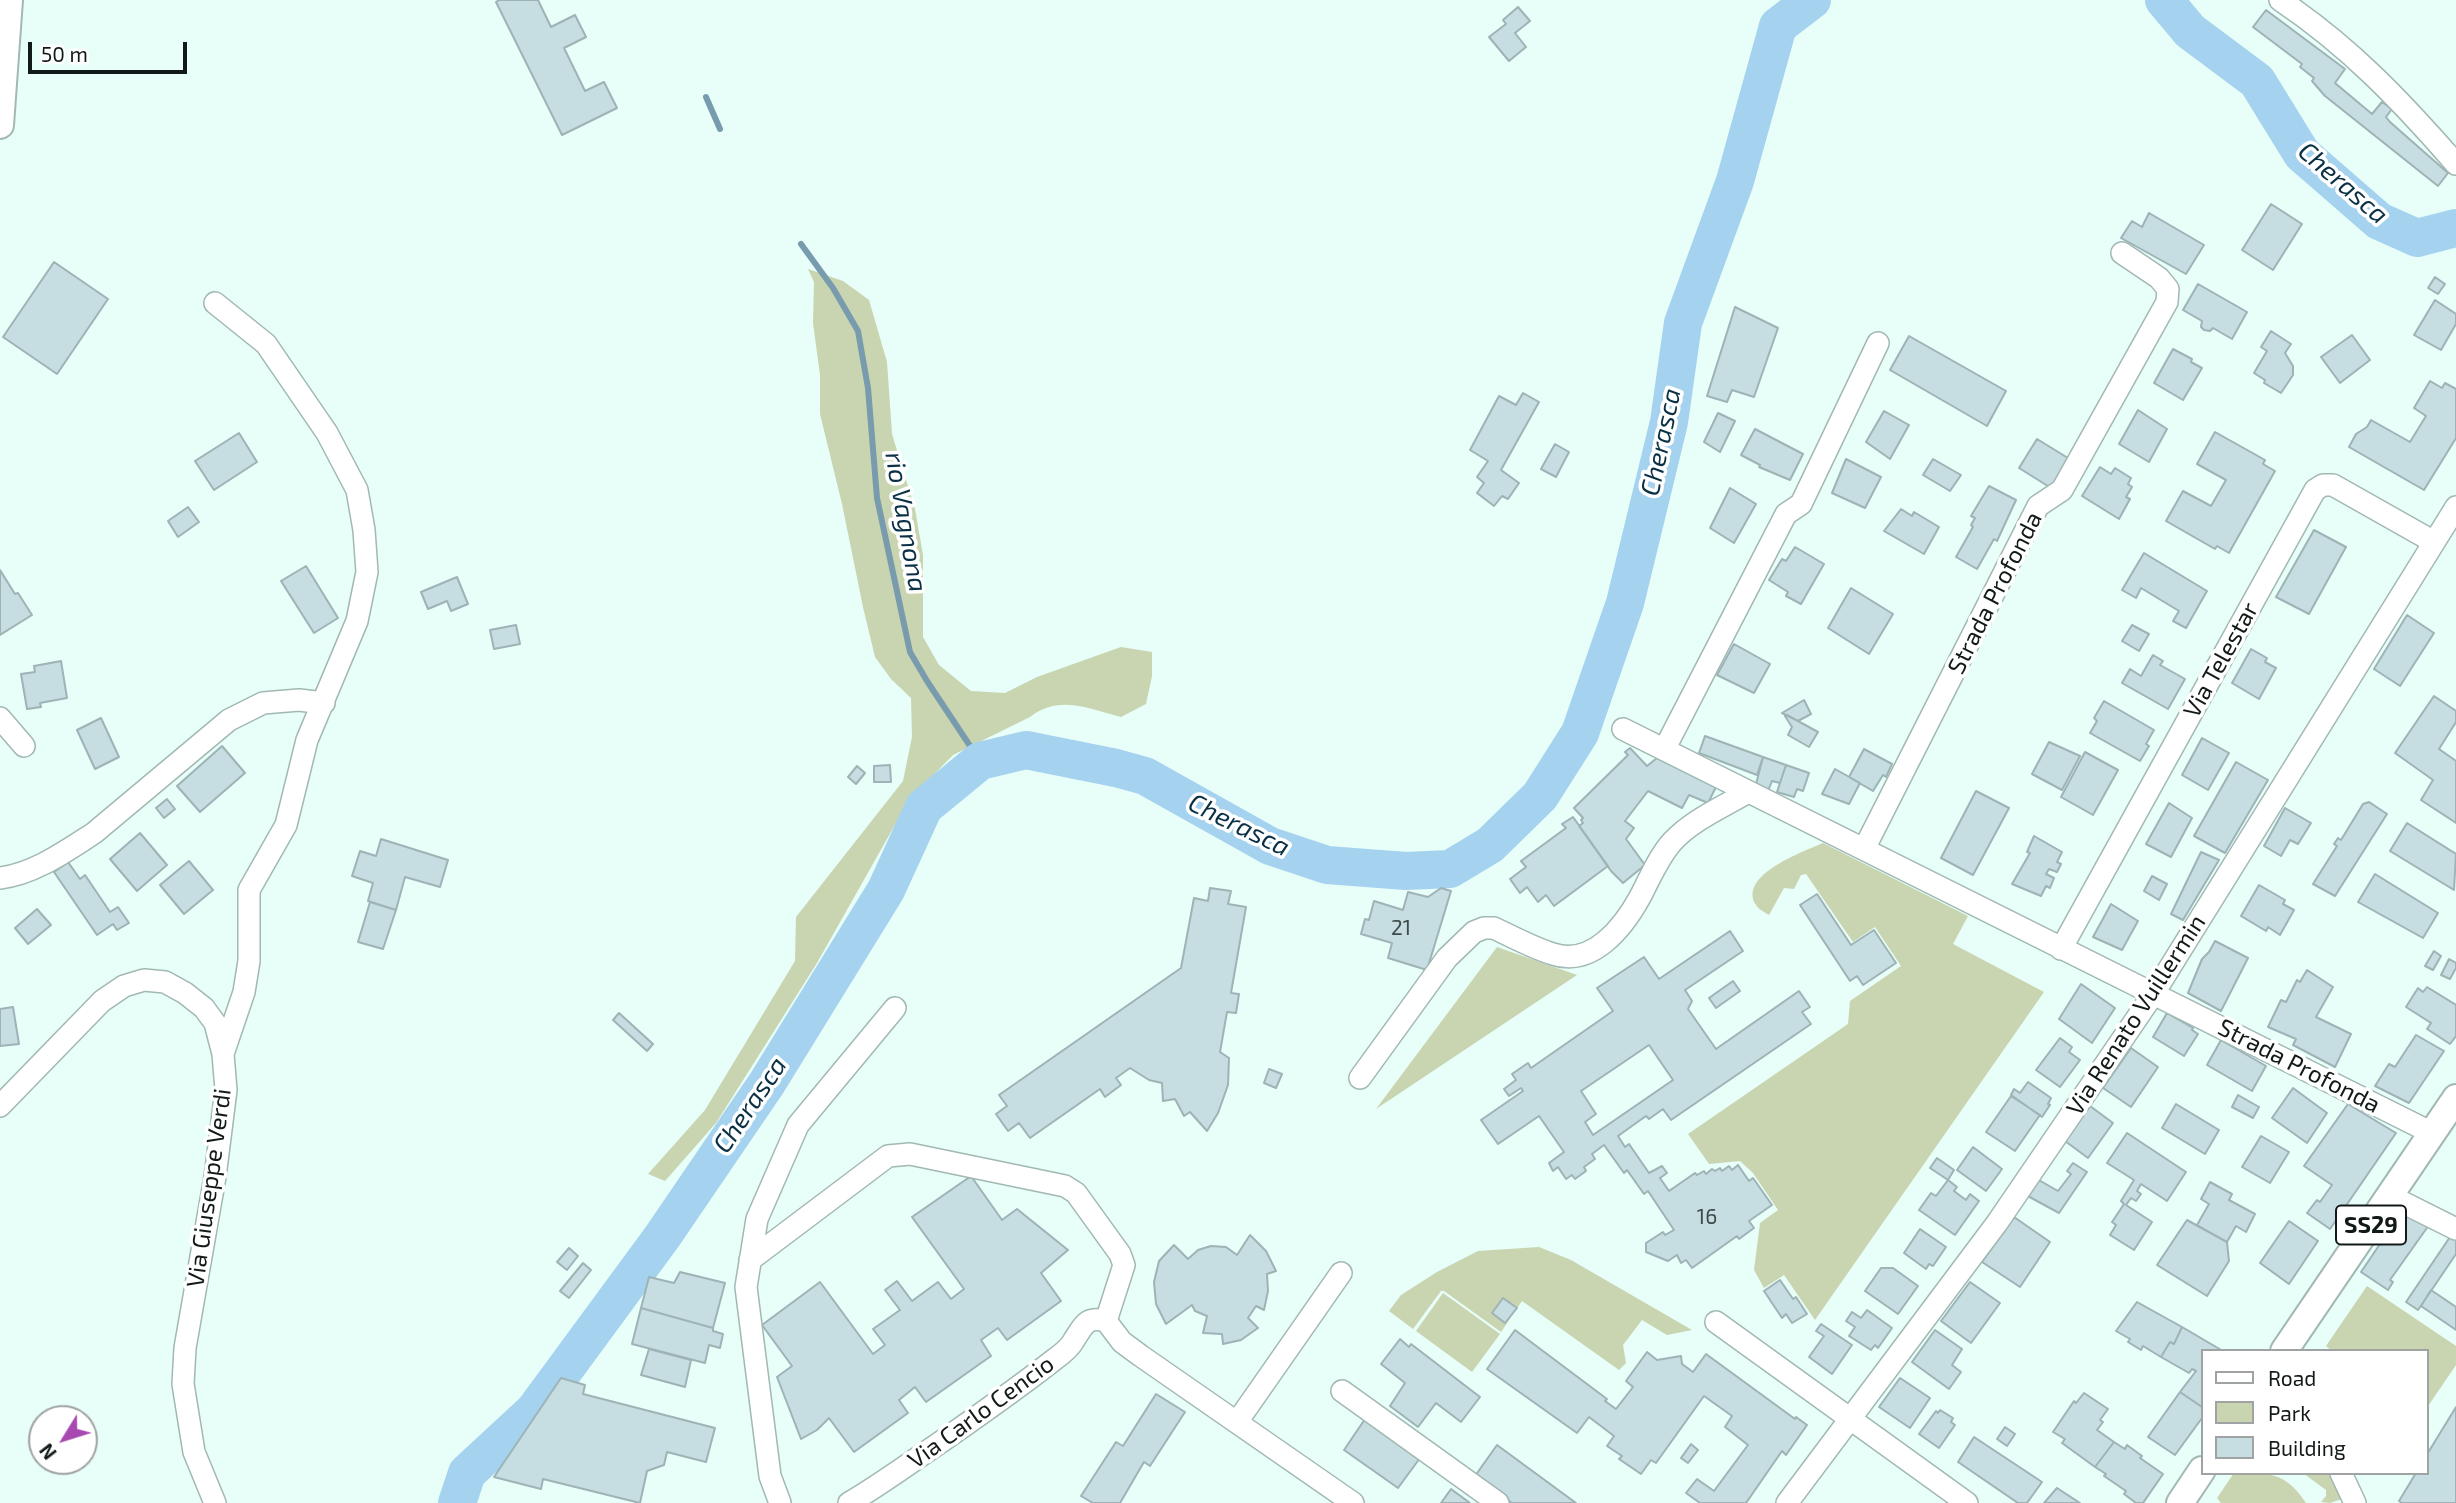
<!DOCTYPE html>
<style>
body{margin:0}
#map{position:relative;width:2456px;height:1503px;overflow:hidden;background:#e7fef9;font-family:"Exo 2",sans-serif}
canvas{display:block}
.legend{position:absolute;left:2201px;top:1349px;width:228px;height:126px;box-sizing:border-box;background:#fff;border:2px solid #a0a3a3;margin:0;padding:9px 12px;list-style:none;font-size:21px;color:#121a18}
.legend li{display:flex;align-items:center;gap:14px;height:35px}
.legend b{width:35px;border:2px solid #a0a3a3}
.north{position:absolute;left:28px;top:1405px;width:70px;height:70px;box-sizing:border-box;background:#fff;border:2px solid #a0a3a3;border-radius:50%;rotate:232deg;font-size:19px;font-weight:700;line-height:28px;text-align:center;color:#121a18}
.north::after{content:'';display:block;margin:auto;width:24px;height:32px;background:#a849b1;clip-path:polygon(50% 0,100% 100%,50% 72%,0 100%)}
.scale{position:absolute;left:28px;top:42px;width:159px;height:32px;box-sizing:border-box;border:4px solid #121a18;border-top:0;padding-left:9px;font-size:21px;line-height:24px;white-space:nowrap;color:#121a18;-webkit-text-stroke:5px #fff;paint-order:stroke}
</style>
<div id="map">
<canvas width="2456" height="1503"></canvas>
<ul class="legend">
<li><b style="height:9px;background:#fff"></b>Road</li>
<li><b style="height:19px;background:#c9d4b1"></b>Park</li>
<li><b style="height:19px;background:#c6dde1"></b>Building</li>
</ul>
<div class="north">N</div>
<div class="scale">50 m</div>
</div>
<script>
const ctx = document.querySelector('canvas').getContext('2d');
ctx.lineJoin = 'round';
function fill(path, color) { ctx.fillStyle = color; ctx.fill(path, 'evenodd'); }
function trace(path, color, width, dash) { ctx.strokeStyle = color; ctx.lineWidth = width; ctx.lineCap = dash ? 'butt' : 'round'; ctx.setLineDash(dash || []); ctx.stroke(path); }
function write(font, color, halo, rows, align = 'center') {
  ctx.font = font + ' "Exo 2",sans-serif'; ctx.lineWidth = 7; ctx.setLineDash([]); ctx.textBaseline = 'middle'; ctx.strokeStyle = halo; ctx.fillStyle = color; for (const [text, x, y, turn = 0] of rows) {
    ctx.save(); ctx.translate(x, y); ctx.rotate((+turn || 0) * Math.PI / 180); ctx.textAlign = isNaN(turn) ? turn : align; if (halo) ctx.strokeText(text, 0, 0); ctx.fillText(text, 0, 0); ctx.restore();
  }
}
const green = new Path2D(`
 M808,269L843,281L869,300L887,362L892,434L915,509L923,555V637L939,665L971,691L1005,693L1037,677L1121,647L1152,652V676L1146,704L1121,717C1089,709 1059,694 1030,717L953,755L909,800L817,963L716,1123L665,1181L648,1174L705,1110L795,961L796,917L903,781L912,737L911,698L891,679L875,657L863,607L842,504L820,414V375L813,323L814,282Z
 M1823,843L1968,916L1953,944L2044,992L1815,1320L1784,1275L1764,1288L1754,1270L1760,1223L1778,1210L1753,1173L1740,1161L1709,1164L1688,1134L1848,1024L1850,1001L1901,966L1875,927L1853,942L1806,874L1801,875L1794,889L1784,888L1769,915C1766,913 1758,909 1756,905C1737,875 1805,851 1823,843Z
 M1497,947L1577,975L1376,1109Z
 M1539,1247L1571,1260L1692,1330L1667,1335L1642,1320L1623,1345L1626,1363L1619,1370L1522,1301L1501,1332L1444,1291H1441L1413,1329L1389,1311L1401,1295L1437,1272L1478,1251Z
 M2367,1286L2456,1346V1365L2426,1409V1351H2332L2326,1346Z
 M1443,1293L1500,1334L1472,1372L1416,1331Z
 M2234,1473C2268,1473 2285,1471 2306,1503H2221L2217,1498Z
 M2303,1473H2332L2345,1498L2330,1503L2321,1502L2326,1496V1490Z`);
const stream = new Path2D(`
 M706,97L720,129
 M801,244L833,288L858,331L868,388L877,498L910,652L927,681L980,761`);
const river = new Path2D(`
 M2164,0L2190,31L2257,81L2302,154L2379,221L2417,238L2456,228
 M457,1503L467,1473L534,1411L662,1237L767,1083L886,890L924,807L980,761L1026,750L1116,768L1145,776L1270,846L1327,865L1406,871L1450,869L1490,845L1540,796L1580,733L1625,603L1669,422L1683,323L1735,181L1778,26L1812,0`);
const building = new Path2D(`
 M499,0H538L551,27L575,15L586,37L564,48L585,91L604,82L617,108L562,135L496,2Z
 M1518,7L1530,21L1515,33L1526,47L1509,61L1489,37L1506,24L1503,20Z
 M2266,10L2345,69L2335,83L2372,114L2382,102L2392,109L2386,117L2390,122L2448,173L2438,186L2325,96L2312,81L2314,78L2300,67L2302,64L2253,27Z
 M2271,204L2302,224L2273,270L2242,250Z
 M2149,213L2204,245L2186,274L2121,238L2132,221L2142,227Z
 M54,262L108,299L57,374L3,337Z
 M2435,277L2445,284L2438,294L2428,288Z
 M2198,284L2247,312L2232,339L2213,328L2210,331L2204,330L2201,327L2202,321L2183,310Z
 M2435,300L2456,314V324L2441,350L2414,335Z
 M1735,307L1778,328L1754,397L1732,390L1727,402L1707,396Z
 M2271,331L2291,344L2285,353L2293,366V375L2281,393L2264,383L2265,380L2254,373L2267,351L2261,347Z
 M2352,335L2370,360L2340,383L2321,357Z
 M1909,336L2006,391L1987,426L1890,370Z
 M2173,349L2192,359L2191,362L2202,368L2183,400L2154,383Z
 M2430,381L2442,388L2445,383L2456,389V438L2424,490L2349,447L2356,434L2367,427L2371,420L2410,442L2426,416L2414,408Z
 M1523,393L1539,402L1501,470L1519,483L1508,499L1502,496L1494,506L1477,493L1484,483L1477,477L1488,461L1470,450L1499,396L1516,405Z
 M2138,410L2167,429L2149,462L2119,444Z
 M1884,411L1909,425L1890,459L1866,442Z
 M1718,413L1735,421L1720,452L1704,442Z
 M1755,429L1803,454L1790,480L1759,467L1760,465L1741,455Z
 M2215,432L2265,460L2263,464L2275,471L2229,553L2217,546L2215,549L2166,521L2183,491L2211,506L2226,480L2197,464Z
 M239,433L257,462L214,490L195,461Z
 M2037,439L2068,458L2051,488L2019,468Z
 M1555,444L1569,452L1556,477L1541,469Z
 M1846,459L1881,477L1865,508L1832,493Z
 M1933,459L1961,475L1950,491L1923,475Z
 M2100,467L2111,474L2115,468L2131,478L2128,484L2132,487L2126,497L2130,499L2119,519L2082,496Z
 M1989,486L2016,500L1997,541L1994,539L1977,569L1956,557L1973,527L1971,525L1975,518L1971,516Z
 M1730,488L1756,504L1734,543L1710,528Z
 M188,507L199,522L178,537L168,521Z
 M1901,509L1912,516L1914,512L1939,527L1924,554L1884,531Z
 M2314,530L2346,547L2309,614L2276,597Z
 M1795,547L1824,564L1801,604L1786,596L1788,592L1769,580L1782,559L1786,561Z
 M2144,553L2207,591L2186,628L2173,621L2179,611L2141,588L2136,598L2122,590Z
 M306,566L338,618L314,633L281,581Z
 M0,570L15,594L18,593L32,615L0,635Z
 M457,577L468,604L451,611L447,601L428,609L421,592Z
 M1851,588L1893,614L1869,654L1828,628Z
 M2407,615L2434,633L2400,686L2374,669Z
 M516,625L520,644L494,649L490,630Z
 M2132,625L2149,634L2139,651L2122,641Z
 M1734,644L1770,664L1754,693L1717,675Z
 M2251,649L2267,658L2265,662L2276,668L2259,699L2232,683Z
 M2153,655L2163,661L2160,665L2185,679L2168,709L2122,683L2130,669L2141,676Z
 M61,661L67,698L40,703L41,707L27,709L21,674L35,672L34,666Z
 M2434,696L2456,711V722L2439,749L2456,761V823L2421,800L2433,780L2395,753Z
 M1804,700L1811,714L1798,721L1782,713Z
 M2104,701L2154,730L2146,744L2149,746L2140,761L2090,733L2097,721L2094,718Z
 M1787,715L1818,732L1809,747L1788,735L1792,727L1785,716Z
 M101,718L119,757L95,769L77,730Z
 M1705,736L1763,757L1757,775L1699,753Z
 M2202,738L2229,753L2208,790L2182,775Z
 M2049,742L2080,756L2062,790L2032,774Z
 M222,746L245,773L200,812L177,786Z
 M1630,748L1647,766L1657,758L1716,787L1708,803L1689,795L1682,808L1648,791L1625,821L1634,828L1626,839L1645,865L1623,883L1611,871L1579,826L1583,823L1581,820L1583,818L1574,808L1628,755L1625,752Z
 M1864,749L1892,764L1886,777L1883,775L1873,791L1849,777Z
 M2085,752L2118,770L2093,815L2061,797Z
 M1763,757L1786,765L1780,783L1772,781L1768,791L1755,788Z
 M2236,762L2268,780L2225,853L2194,836Z
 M890,765L891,782H874V766Z
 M1786,765L1809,773L1803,791L1797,789L1794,797L1777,792Z
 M857,766L865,773L856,784L848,777Z
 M1835,769L1860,783L1849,804L1822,794Z
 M1976,791L2009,808L1973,875L1941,858Z
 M167,799L175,809L164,818L156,808Z
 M2369,802L2387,814L2335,896L2313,884L2337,846L2334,844L2338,838L2341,840L2363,804Z
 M2169,803L2192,818L2171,857L2146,844Z
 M2285,808L2311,823L2298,844L2290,840L2281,856L2264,846Z
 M1573,817L1608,866L1554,906L1546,895L1538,902L1527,887L1520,893L1510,879L1526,867L1521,861L1566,828L1562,824Z
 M2407,823L2456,854L2454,890L2390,851Z
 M140,833L167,865L137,891L110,859Z
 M2034,836L2062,852L2057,862L2061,864L2057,872L2049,869L2046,874L2054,878L2050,888L2046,886L2041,896L2012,884L2030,853L2027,852Z
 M381,839L448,860L440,887L405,877L396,910L368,901L373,883L352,876L360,851L376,856Z
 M2201,852L2219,860L2183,920L2171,914Z
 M189,861L213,890L184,914L160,885Z
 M68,862L80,879L85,875L110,912L118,907L129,923L117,930L113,924L97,935L54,872Z
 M2375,874L2438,913L2423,938L2358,902Z
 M2152,876L2167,884L2159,900L2144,891Z
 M2259,885L2285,900L2283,904L2294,910L2280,935L2268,927L2266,931L2241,916Z
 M1210,888L1231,891L1228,904L1246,907L1231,993L1239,994L1236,1013L1227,1012L1220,1052L1229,1058L1228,1085L1218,1113L1207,1131L1190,1112L1184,1116L1175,1099L1163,1101L1162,1083L1149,1080L1130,1068L1116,1078L1121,1085L1105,1097L1100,1089L1030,1138L1019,1123L1008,1131L996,1114L1007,1106L999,1095L1181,968L1194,898L1208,901Z
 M1441,888L1451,891L1427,970L1388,958L1392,943L1361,934L1365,919L1369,920L1374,901L1403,910L1408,892L1428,897Z
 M1817,894L1851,945L1874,930L1896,963L1863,985L1857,976L1850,981L1800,905Z
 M370,902L396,910L383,949L358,942Z
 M2111,904L2138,921L2122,950L2093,937Z
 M37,909L51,925L28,944L15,928Z
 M1730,931L1743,951L1685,990L1692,1001L1688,1009L1716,1049L1799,991L1810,1007L1802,1012L1811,1024L1671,1120L1663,1109L1649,1119L1646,1116L1618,1136L1625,1147L1629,1144L1649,1173L1662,1166L1667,1173L1660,1178L1669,1191L1695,1173L1697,1175L1704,1171L1706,1174L1712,1169L1715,1171L1720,1168L1722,1171L1729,1166L1732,1170L1738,1165L1749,1181L1753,1178L1772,1205L1749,1221L1754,1228L1739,1239L1737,1236L1692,1268L1686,1260L1681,1263L1677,1255L1668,1261L1646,1252V1243L1663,1232L1665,1235L1674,1230L1648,1191L1644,1194L1627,1170L1624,1173L1604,1145L1592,1154L1595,1159L1584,1167L1586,1171L1575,1179L1572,1175L1566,1179L1558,1167L1553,1171L1549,1163L1564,1152L1539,1116L1498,1144L1481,1120L1523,1091L1521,1088L1509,1096L1504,1089L1516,1080L1512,1074L1528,1063L1531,1068L1613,1011L1597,988L1644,957L1659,979ZM1649,1045L1673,1080L1593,1135L1585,1122L1596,1114L1581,1091Z
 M2215,941L2248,958L2221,1011L2188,993L2202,959L2209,952Z
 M2434,951L2441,956L2433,970L2425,966Z
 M2449,959L2456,963V968L2450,979L2441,975Z
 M2307,970L2333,987L2316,1017L2351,1034L2335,1067L2293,1045L2296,1039L2268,1027L2281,1000L2286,1002L2297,980L2300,982Z
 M1733,981L1740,991L1716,1008L1709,998Z
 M2081,984L2115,1008L2092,1043L2059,1019Z
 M2427,987L2456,1005V1036L2450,1044L2427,1029L2431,1023L2406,1007L2418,988L2423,992Z
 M13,1007L19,1044L0,1046V1009Z
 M619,1013L653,1044L647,1051L613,1020Z
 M2167,1013L2193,1028L2192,1030L2198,1034L2184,1056L2153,1037Z
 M2416,1035L2444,1051L2409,1103L2375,1086L2389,1064L2395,1067Z
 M2060,1038L2072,1047L2069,1052L2080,1060L2060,1087L2036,1070Z
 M2221,1040L2266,1066L2252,1091L2207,1065Z
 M2131,1048L2158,1067L2131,1107L2103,1088Z
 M1269,1069L1282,1074L1276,1088L1264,1083Z
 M2028,1082L2051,1098L2048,1104L2050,1105L2042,1117L2011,1095L2014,1089L2020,1093Z
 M2293,1088L2327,1113L2307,1143L2272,1118Z
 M2238,1095L2259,1107L2253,1118L2232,1107Z
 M2011,1096L2040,1115L2015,1151L1986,1132Z
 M2176,1104L2219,1130L2205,1154L2162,1128Z
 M2348,1104L2396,1133L2330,1229L2307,1213L2317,1200L2320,1202L2332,1185L2304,1166Z
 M2090,1106L2113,1123L2088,1158L2065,1141Z
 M2127,1133L2186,1172L2167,1201L2141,1184L2137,1191L2141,1194L2136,1201L2131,1198L2126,1205L2152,1222L2134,1250L2110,1235L2116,1225L2112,1222L2124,1204L2121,1201L2134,1180L2107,1163Z
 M2261,1136L2289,1152L2270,1183L2242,1167Z
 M1973,1147L2002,1169L1986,1191L1957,1170Z
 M1937,1158L1954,1170L1948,1180L1930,1168Z
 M2073,1163L2087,1172L2059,1213L2026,1195L2037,1179L2058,1191L2071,1174L2067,1171Z
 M971,1176L1002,1220L1017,1209L1068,1250L1041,1273L1061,1301L1007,1340L998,1328L981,1340L991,1356L926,1402L915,1387L899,1400L908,1413L854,1452L829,1418L817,1430L801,1439L777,1377L792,1366L762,1325L820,1282L873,1354L885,1345L873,1329L900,1310L885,1290L897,1281L912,1301L938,1282L951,1299L964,1289L912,1217Z
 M1948,1180L1957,1187L1954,1191L1966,1200L1970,1194L1979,1201L1955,1235L1919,1210L1931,1193L1936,1196Z
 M2210,1182L2232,1194L2229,1200L2255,1214L2246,1232L2236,1226L2227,1242L2197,1225L2209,1204L2201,1199Z
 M2401,1213L2429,1225L2390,1280L2393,1282L2388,1290L2361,1272Z
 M2014,1217L2050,1242L2020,1287L1982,1262Z
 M2187,1220L2227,1242L2229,1261L2207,1296L2157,1265Z
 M2289,1221L2318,1241L2289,1284L2260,1263Z
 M1920,1229L1946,1247L1933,1266L1929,1264L1926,1269L1904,1253Z
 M2452,1234L2456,1235V1254L2418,1310L2406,1302Z
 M1250,1235L1266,1251L1276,1271L1267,1274L1268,1291L1264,1310L1256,1306L1248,1318L1258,1328L1241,1340L1223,1344L1222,1334L1203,1333L1207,1316L1195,1311L1192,1305L1166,1324L1156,1304L1154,1282L1159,1261L1174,1245L1188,1259L1198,1250L1211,1246L1226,1247L1237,1255Z
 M569,1248L578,1256L567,1270L557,1262Z
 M583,1263L591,1270L569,1298L560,1291Z
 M1881,1268H1893L1918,1286L1898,1314L1865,1291Z
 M680,1272L725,1283L713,1328L641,1308L649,1277L674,1283Z
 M1780,1280L1793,1299L1796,1297L1807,1314L1792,1323L1786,1314L1782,1318L1764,1291Z
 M1970,1282L2000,1303L1971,1343L1941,1321Z
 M2431,1290L2456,1307V1330L2421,1306Z
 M1503,1298L1517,1308L1505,1323L1492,1313Z
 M2137,1302L2182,1327L2174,1344L2170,1342L2161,1357L2143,1346L2141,1350L2128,1342L2130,1339L2116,1331Z
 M641,1308L713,1328V1331L723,1334L720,1348L709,1345L705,1363L632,1344Z
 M1867,1310L1892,1328L1878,1348L1875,1345L1871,1350L1849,1336L1855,1327L1846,1321L1852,1312L1861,1318Z
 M1821,1324L1852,1345L1832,1374L1809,1357L1824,1336L1816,1331Z
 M2182,1327L2223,1351H2202V1407L2180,1392L2196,1371L2192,1369L2189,1373L2161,1357L2170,1342L2174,1344Z
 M1515,1330L1607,1399L1605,1401L1616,1409L1633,1387L1626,1381L1647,1352L1657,1360L1681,1356L1682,1364L1693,1372L1706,1354L1795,1419L1796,1417L1807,1425L1786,1455L1782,1451L1746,1503H1700L1686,1493L1697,1479L1714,1491L1748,1445L1725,1427L1732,1416L1704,1396L1656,1463L1651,1460L1641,1474L1619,1459L1622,1456L1607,1446L1614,1436L1589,1417L1577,1433L1487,1369Z
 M1935,1330L1962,1349L1952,1365L1961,1372L1949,1389L1912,1362Z
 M1400,1339L1409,1347L1411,1344L1480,1397L1461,1422L1436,1403L1418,1427L1390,1406L1405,1383L1381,1364Z
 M649,1349L691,1360L685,1387L641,1375Z
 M561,1378L585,1385L583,1394L715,1428L706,1462L667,1452L664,1465L647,1471L640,1503L543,1479L541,1489L494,1477Z
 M1900,1378L1930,1398L1910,1428L1879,1407Z
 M2180,1392L2202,1407V1418L2175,1455L2148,1437Z
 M2084,1393L2108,1409L2100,1420L2103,1422L2097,1430L2114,1442L2095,1467L2062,1443L2065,1439L2053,1432L2074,1401L2076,1403Z
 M1156,1394L1185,1412L1150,1466L1144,1462L1120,1503H1093L1081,1496L1116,1442L1123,1446Z
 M2456,1407V1503H2402L2399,1501L2416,1473H2426V1456Z
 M1940,1410L1953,1418L1951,1422L1955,1425L1939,1448L1919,1434L1936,1411L1938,1413Z
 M1365,1419L1420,1458L1398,1488L1344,1450Z
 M2005,1427L2015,1434L2007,1446L1997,1439Z
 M1974,1437L2042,1482L2027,1503H2018L1958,1462Z
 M2114,1442L2125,1449L2127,1445L2142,1456L2140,1458L2163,1474L2143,1503H2136L2124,1494L2126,1491L2104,1476L2106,1474L2095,1467Z
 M1691,1444L1698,1450L1688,1463L1681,1458Z
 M1497,1445L1576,1503H1512L1475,1476Z
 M2057,1488L2080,1503H2044Z
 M1451,1489L1470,1503H1441Z`);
const minor = new Path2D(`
 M2280,0C2349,46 2402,102 2456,164
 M215,303L266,344L327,433L357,490L364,530L367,572L357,621L307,740L286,825L249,890V961L244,992L223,1054
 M0,718L24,746
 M1623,729L2432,1133
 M1665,748L1786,514L1801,504L1878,343
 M1864,849L2038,506L2062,490L2167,302L2168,289L2159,278L2122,253
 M0,878C34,874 66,851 94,833L229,720L263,703L299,700L324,703
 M2061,949L2315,490L2323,485H2333L2434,542
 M1360,1078L1447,958L1474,932L1484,928H1494C1513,937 1533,948 1553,954C1592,967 1623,928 1640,897C1650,878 1658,858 1672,842C1692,820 1723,807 1748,792
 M0,1106L102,1001L124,986L144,980L165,982L185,993L204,1008L215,1023L223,1054L226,1090L215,1177L185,1348L183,1384L194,1452L215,1503
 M2390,1196L2456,1229
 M750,1260L888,1156L910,1154L1065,1186L1076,1193L1120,1254L1124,1265L1106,1321
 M1716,1322L1967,1503
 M1342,1391L1498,1503
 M1237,1422L1341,1273
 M2341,1473L2355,1503
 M780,1503L770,1476L746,1287L757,1219L798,1125L895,1008
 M849,1503C880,1485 908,1464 938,1444C978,1416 1017,1389 1055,1359C1062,1354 1070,1348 1074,1340C1084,1325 1086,1316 1106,1321L1122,1342L1141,1356L1353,1503
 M1787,1503L1997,1223L2154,993L2456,507`);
const major = new Path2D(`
 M0,125L9,0
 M2284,1351L2456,1098
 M2180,1503L2202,1470`);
const numberNames = [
 ["21",1401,928],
 ["16",1707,1217]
];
const shields = [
 [2371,1225,70]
];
const shieldNames = [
 ["SS29",2371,1225]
];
const streetNames = [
 ["Strada Profonda",1995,593,-63],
 ["Via Telestar",2221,660,-61],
 ["Via Renato Vuillermin",2136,1015,-57],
 ["Strada Profonda",2299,1066,27],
 ["Via Giuseppe Verdi",209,1188,-82],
 ["Via Carlo Cencio",981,1412,-36]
];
const waterNames = [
 ["Cherasca",2343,183,41],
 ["Cherasca",1661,442,-78],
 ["rio Vagnona",906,522,80],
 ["Cherasca",1239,825,26],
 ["Cherasca",750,1105,-56]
];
fill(green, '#c9d4b1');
trace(stream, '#799bae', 6);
trace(river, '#a5d2ef', 38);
fill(building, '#c6dde1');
trace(building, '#9db3b6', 2);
trace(minor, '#a2b8b3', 24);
trace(major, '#a2b8b3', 30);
trace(minor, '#fff', 21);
trace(major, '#fff', 26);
write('21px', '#3f4b4a', null, numberNames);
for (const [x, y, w] of shields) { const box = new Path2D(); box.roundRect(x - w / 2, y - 19.5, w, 39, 5); ctx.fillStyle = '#fff'; ctx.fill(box); trace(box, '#121a18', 2); }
write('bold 23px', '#121a18', null, shieldNames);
write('24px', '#121a18', '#fff', streetNames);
write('italic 26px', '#0a3045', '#fff', waterNames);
</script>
